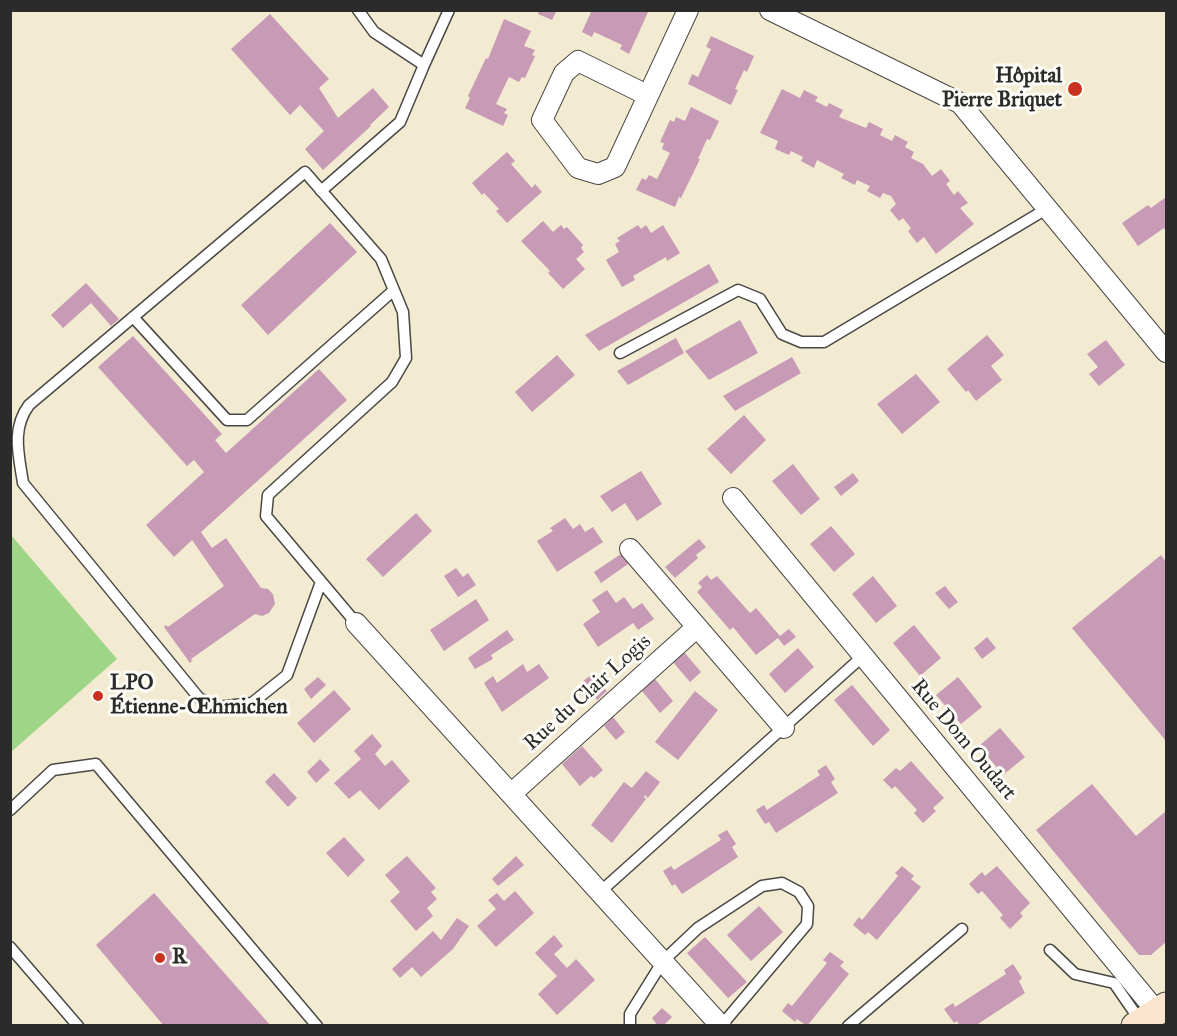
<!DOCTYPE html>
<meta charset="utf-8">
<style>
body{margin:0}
#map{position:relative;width:1177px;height:1036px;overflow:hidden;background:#f3ead2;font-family:"IM FELL Great Primer",serif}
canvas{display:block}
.frame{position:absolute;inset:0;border:12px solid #2b2b2b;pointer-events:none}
</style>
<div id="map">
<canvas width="1177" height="1036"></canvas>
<div class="frame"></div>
</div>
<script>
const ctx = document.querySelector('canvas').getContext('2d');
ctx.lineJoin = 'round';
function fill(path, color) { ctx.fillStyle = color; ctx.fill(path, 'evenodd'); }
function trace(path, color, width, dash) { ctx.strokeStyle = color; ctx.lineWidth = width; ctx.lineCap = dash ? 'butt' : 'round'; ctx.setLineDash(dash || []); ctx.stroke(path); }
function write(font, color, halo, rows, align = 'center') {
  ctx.font = font + ' "IM FELL Great Primer",serif'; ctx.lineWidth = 6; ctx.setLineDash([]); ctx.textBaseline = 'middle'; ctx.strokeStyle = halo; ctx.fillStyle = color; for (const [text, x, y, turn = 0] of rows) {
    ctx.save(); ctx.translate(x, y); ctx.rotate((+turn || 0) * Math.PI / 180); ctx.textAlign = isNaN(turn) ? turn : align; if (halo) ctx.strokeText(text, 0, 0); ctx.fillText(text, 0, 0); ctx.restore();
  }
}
const green = new Path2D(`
 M11,535L117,659L11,752H10Z`);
const building = new Path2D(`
 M539,10H557L552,20L538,14Z
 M592,10H649L629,54L620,49L622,45L618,43L594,32L592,37L582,32Z
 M270,14L329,79L319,88L338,118L373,88L389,107L370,125L371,126L323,170L305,149L324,131L300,105L290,115L231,49Z
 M504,19L531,31L524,46L535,50L532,55L535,56L525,78L522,77L519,82L509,77L496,104L507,109L504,113L508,115L503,126L465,108L470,98L468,96L486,58L488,59Z
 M711,36L754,56L747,72L744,70L735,89L738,90L731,105L688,84L692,74L698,77L711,49L706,47Z
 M782,89L800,98L804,90L818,97L815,101L827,107L829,103L843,110L839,117L866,128L869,122L883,129L880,135L892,141L895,135L908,142L905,147L914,152L911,158L923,164L932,176L941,169L950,181L946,184L954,195L958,191L968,203L960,208L974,224L936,254L924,237L917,243L908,231L911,228L903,218L899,221L890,210L896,204L891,196L883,193L880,198L867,191L870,186L857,180L855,185L841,178L844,174L817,160L814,168L801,161L803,157L791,151L789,155L775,149L778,141L760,133Z
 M691,107L719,121L710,140L707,139L698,159H700L681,198L679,197L675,207L636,190L642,178L646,180L649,175L657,179L670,153L662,149L664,143L660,142L670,120L674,122L676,117L685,121Z
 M507,152L515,161L511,164L532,188L535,184L542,192L507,223L496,211L499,209L484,193L482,195L472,183Z
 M1166,197V232L1164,228L1138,246L1122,223L1148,205L1151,208Z
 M543,221L553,232L561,225L564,229L567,227L583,245L581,248L584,252L576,259L585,269L563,289L548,273L550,271L521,241Z
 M330,223L357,252L268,335L241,305Z
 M638,225L641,229L646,225L651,233L663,225L680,253L667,261L666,257L633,276L635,280L622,287L606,260L619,252L615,244L620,241L617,238Z
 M709,264L719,282L599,351L585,335Z
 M86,283L119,319L111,326L91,303L63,328L51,315Z
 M740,320L758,353L709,380L685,351Z
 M987,335L1004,355L991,366L1002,380L976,401L968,390L966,392L947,369Z
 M133,336L222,434L215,440L226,453L319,369L347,400L201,532L212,548L226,538L261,588L268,589L273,594L275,604L269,613L262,616L255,614L191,659L192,661L190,663L164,627L166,625L168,627L224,586L192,540L174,557L146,525L204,472L194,460L187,466L98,367Z
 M676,338L684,353L628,385L617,371Z
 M1106,340L1125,365L1099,386L1089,374L1098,367L1087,354Z
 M557,355L575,375L532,412L515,392Z
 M792,357L801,373L735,411L723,396Z
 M916,374L940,402L902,434L877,404Z
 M744,415L766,440L731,474L707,449Z
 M793,464L820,499L801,515L772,481Z
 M641,471L662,504L637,521L625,503L612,512L600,496Z
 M853,473L859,481L841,496L834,487Z
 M416,513L432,531L383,577L366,559Z
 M565,518L573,529L580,524L585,532L593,527L603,542L557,572L537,541L553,531L550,528Z
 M831,526L855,554L834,572L810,544Z
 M699,539L706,547L696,555L698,558L675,578L665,567Z
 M621,554L628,564L601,583L594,572Z
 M1161,555L1166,562V741L1072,628Z
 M456,568L463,577L468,573L476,585L458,597L444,576Z
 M707,575L711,580L717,576L750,613L756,608L780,636L789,629L796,637L784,646L778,638L756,655L733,627L730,630L697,592L702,587L698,583Z
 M873,576L897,606L876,623L852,594Z
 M945,586L958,602L949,609L935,593Z
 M607,590L616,603L624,597L633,609L642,603L654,619L638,630L633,623L598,647L583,624L600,612L592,600Z
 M476,599L489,620L444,651L430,630Z
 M914,625L941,658L920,676L893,643Z
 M507,630L514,640L491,655L493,659L475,669L468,658Z
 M987,637L996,648L982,659L974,648Z
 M798,648L814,667L785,693L769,674Z
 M684,652L701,672L690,682L673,662Z
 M523,664L527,672L539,664L549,678L502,712L484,683L493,676L497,683Z
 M592,674L607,691L597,700L582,682Z
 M318,677L326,685L311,699L304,689Z
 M958,677L982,707L961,724L936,695Z
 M655,679L673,701L660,713L642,691Z
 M852,685L890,730L873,746L834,700Z
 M334,690L351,709L314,743L297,723Z
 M695,691L718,710L678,760L655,742Z
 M613,717L625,732L616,740L604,726Z
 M1000,728L1025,757L1003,775L979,746Z
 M372,734L382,746L375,754L385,766L392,760L410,781L379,810L360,790L349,799L334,783L361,759L354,751Z
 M582,746L603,770L594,778L591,776L580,786L562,764Z
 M320,759L330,770L316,783L307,772Z
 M911,761L944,798L933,808L936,811L923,823L914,813L917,810L895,786L892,789L883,780L896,768L900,771Z
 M826,765L835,779L831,782L838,793L776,833L769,822L765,824L756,810L764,805L767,810L820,775L817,771Z
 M646,771L660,782L648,798L645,795L644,797L646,799L612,843L591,825L624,782L632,788Z
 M274,773L297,798L288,807L265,782Z
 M1092,784L1136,836L1166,811V942L1151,955H1139L1036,830Z
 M727,830L736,844L732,847L738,857L682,894L675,884L672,886L663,871L671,866L674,870L721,840L718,835Z
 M344,837L365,860L348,877L326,853Z
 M407,856L436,888L431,892L437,899L427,908L433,916L416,931L390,901L400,892L385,875Z
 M516,856L524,865L498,886L492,879Z
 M902,866L914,876L911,879L921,887L877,940L868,932L865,935L853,925L859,917L862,920L898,876L895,873Z
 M997,866L1030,903L1020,913L1023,916L1010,929L1000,918L1003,915L982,891L978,894L969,884L982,872L985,876Z
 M515,891L534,913L496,947L477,926L496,909L488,900L497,893L504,901Z
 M154,893L271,1026H164L96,945Z
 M759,906L783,932L751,961L727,935Z
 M457,918L469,926L453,949L421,977L412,967L400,978L392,969L433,931L441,940Z
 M554,935L563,946L554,954L567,968L576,959L595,980L557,1015L538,994L557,976L535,953Z
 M705,937L747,982L728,998L687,953Z
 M830,952L844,962L840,966L849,974L807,1026L797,1019L795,1022L782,1011L788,1003L792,1006L827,963L823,960Z
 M1013,964L1022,978L1019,981L1025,993L975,1026H960L957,1021L954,1023L944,1009L953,1003L955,1007L1006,974L1004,970Z
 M662,1008L672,1017L663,1026H658L652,1018Z`);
const lane = new Path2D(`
 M358,10L374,32L424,65L449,10
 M321,191L400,122L424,65
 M133,317L227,420H247L394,290
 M620,353L738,290L760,299L782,334L801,342H824L1048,208
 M321,582L287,675L252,703L218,707L199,698L23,483C19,456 11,429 29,405L305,172L381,259L403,312L406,358L392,382L268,495L266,516L356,623
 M10,810L53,770L96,764L317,1026
 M600,892L863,656
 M10,947L78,1026
 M1050,950L1075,974L1114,983L1141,1022
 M630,1026V1014L663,961L698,928L762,886L782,883L799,892L808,906L807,924L721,1026
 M848,1026L962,929`);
const street = new Path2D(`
 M770,10L960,103L1166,352
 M647,95L578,61L564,73L542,120L578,168L598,174L615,167L688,10
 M733,498L1157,1012
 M630,549L784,728
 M356,623L721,1026
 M511,794L697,627`);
const secondary = new Path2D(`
 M1135,1026L1166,1006`);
const markers = [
 [1075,89,8,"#c8321e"],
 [98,696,6,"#c8321e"],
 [160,958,6,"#c8321e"]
];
const poiNames = [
 ["Hôpital",1062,77,"right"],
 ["Pierre Briquet",1062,101,"right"],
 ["LPO",110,684],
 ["Étienne-Œhmichen",110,708],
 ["R",172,958]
];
const streetNames = [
 ["Rue du Clair Logis",588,693,-42],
 ["Rue Dom Oudart",963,740,50]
];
fill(green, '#9ed587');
fill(building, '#c79ab5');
trace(lane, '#494844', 13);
trace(street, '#494844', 22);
trace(secondary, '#494844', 29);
trace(lane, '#fff', 10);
trace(street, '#fff', 20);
trace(secondary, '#fce5cf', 27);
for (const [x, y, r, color] of markers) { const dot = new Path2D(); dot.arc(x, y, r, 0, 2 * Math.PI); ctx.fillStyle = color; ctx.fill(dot); trace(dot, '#fdfcf7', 2); }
write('bold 21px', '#2b2b2b', '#fdfcf7', poiNames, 'left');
write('21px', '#2b2b2b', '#fdfcf7', streetNames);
</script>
